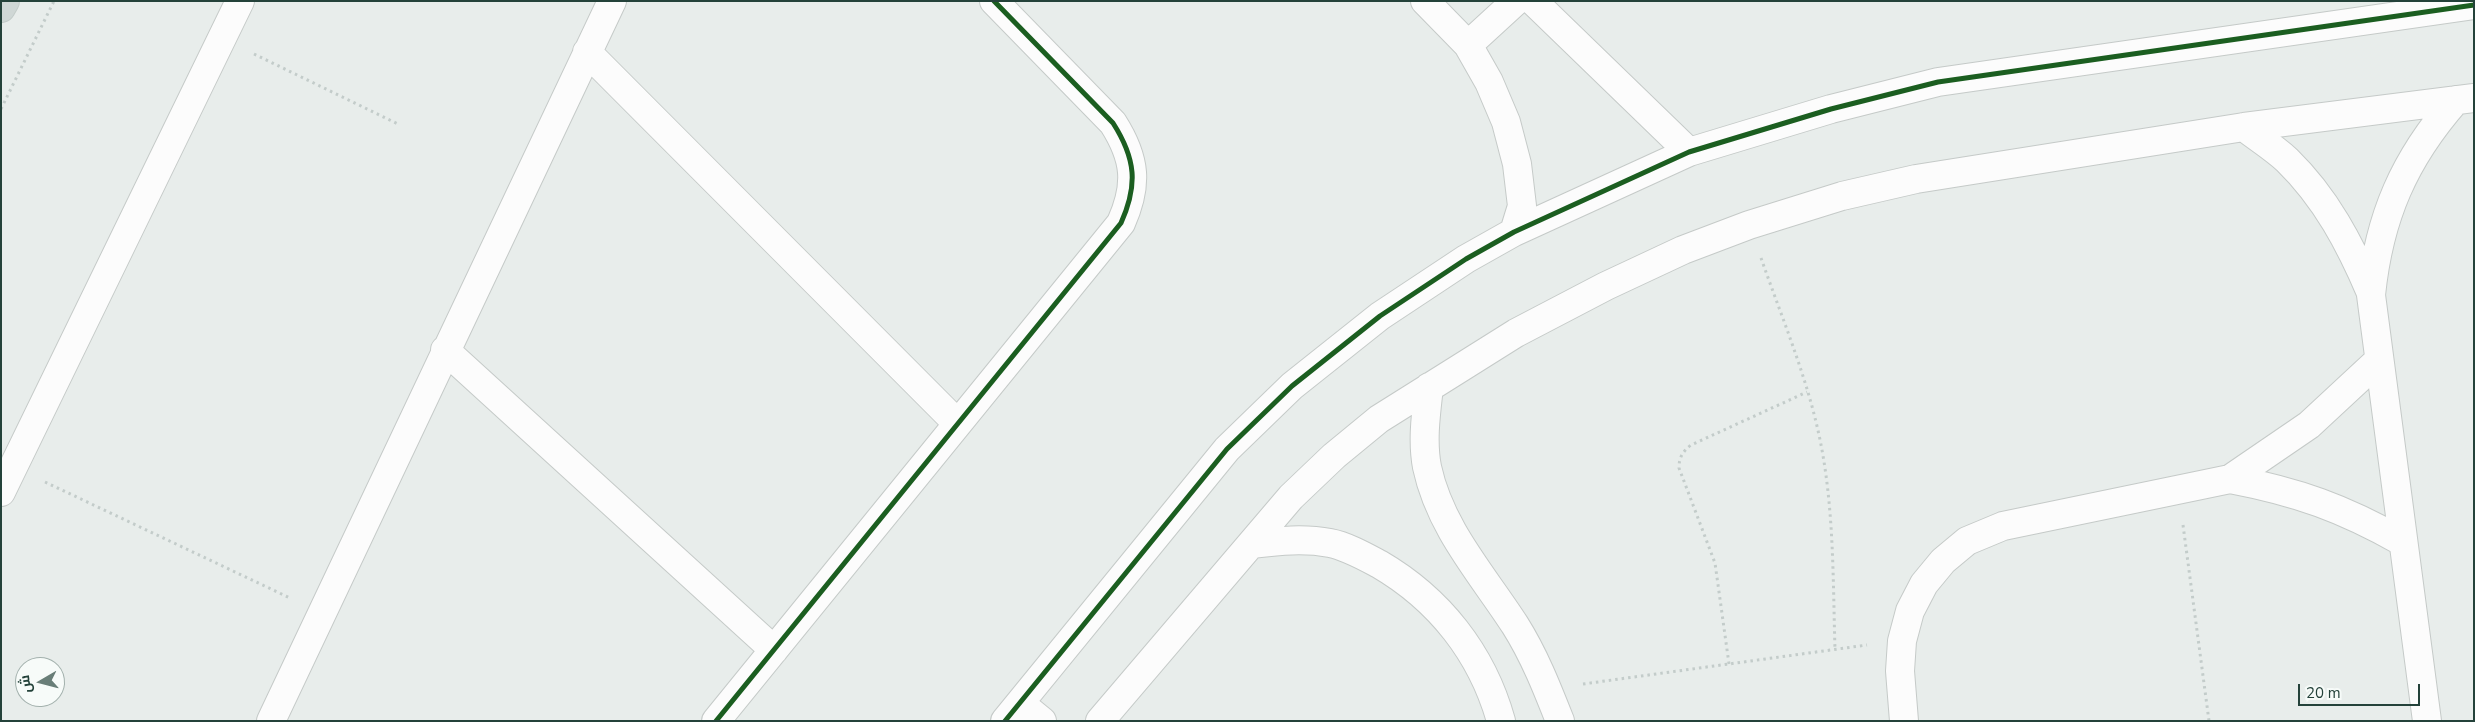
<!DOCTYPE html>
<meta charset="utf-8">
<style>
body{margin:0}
#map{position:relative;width:2475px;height:722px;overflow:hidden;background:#e8edeb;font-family:"Nunito Sans",Cairo,sans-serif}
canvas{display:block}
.frame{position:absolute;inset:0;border:2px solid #24423a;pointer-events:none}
.north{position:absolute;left:15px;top:657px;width:50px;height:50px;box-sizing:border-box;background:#f7fbf9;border:1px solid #a3b1ad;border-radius:50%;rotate:262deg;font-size:14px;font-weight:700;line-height:20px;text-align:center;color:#24423a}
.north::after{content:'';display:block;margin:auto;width:18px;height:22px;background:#697e78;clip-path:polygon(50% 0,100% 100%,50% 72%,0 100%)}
.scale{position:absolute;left:2298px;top:684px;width:122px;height:22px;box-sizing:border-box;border:2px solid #24423a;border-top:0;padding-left:6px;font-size:15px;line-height:18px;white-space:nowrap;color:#24423a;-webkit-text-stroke:4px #f7fbf9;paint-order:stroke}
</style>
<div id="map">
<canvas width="2475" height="722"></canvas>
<div class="frame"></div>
<div class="north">ش</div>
<div class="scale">20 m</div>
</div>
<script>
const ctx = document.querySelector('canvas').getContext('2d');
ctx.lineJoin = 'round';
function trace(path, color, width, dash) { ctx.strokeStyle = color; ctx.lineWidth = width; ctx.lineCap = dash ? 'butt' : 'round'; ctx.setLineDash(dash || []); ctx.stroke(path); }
const path = new Path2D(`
 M254,54L400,125
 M1,109L54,1
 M1761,258C1783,321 1810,384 1822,450C1834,516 1833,583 1835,650
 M45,482L290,598
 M2183,525L2209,721
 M1729,664L1715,563L1679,468C1679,458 1682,452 1691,445L1807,392
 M1583,684L1867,645`);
const minor = new Path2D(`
 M1425,1L1468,45L1489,82L1506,122L1517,164L1522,206L1514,232
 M1533,1L1689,152
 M1468,45L1516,1
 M587,52L957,423
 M2244,127C2258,138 2274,148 2287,160C2326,198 2350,244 2371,293
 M445,350L774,650
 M1429,387C1426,413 1422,441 1427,467C1440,528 1482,574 1515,625C1534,655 1547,688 1560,721
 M2230,479C2298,492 2343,508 2403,542
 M1,492L240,1
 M1251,544C1278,541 1303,538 1330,543C1346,546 1364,556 1379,564C1439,599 1482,653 1501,721
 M1020,703L1042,721
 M271,721L612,1
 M716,721L1121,223C1138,185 1136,159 1113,123L994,1
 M1005,721L1227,449L1292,386L1380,316L1466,259L1514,232L1689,152L1831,109L1938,82L2474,5
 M1100,721L1291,497L1334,456L1379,419L1516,333L1606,286L1683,250L1749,225L1842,196L1916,179L2244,127L2474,98
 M1904,721L1900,671L1902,641L1910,611L1924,584L1943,561L1967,541L2003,526L2230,479L2309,425L2379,360
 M2427,721L2371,295C2379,217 2404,159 2456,100`);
const major = new Path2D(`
 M1,8L5,1`);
const cycleway = new Path2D(`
 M716,721L1121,223C1138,185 1136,159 1113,123L994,1
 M1005,721L1227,449L1292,386L1380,316L1466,259L1514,232L1689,152L1831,109L1938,82L2474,5`);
trace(minor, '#c5cac8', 30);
trace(major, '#c3ccc9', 30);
trace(path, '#c3ccca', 3, [2.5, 4]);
trace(minor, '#fcfcfc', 28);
trace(major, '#cfd7d5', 28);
trace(cycleway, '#1b5e20', 5);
</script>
